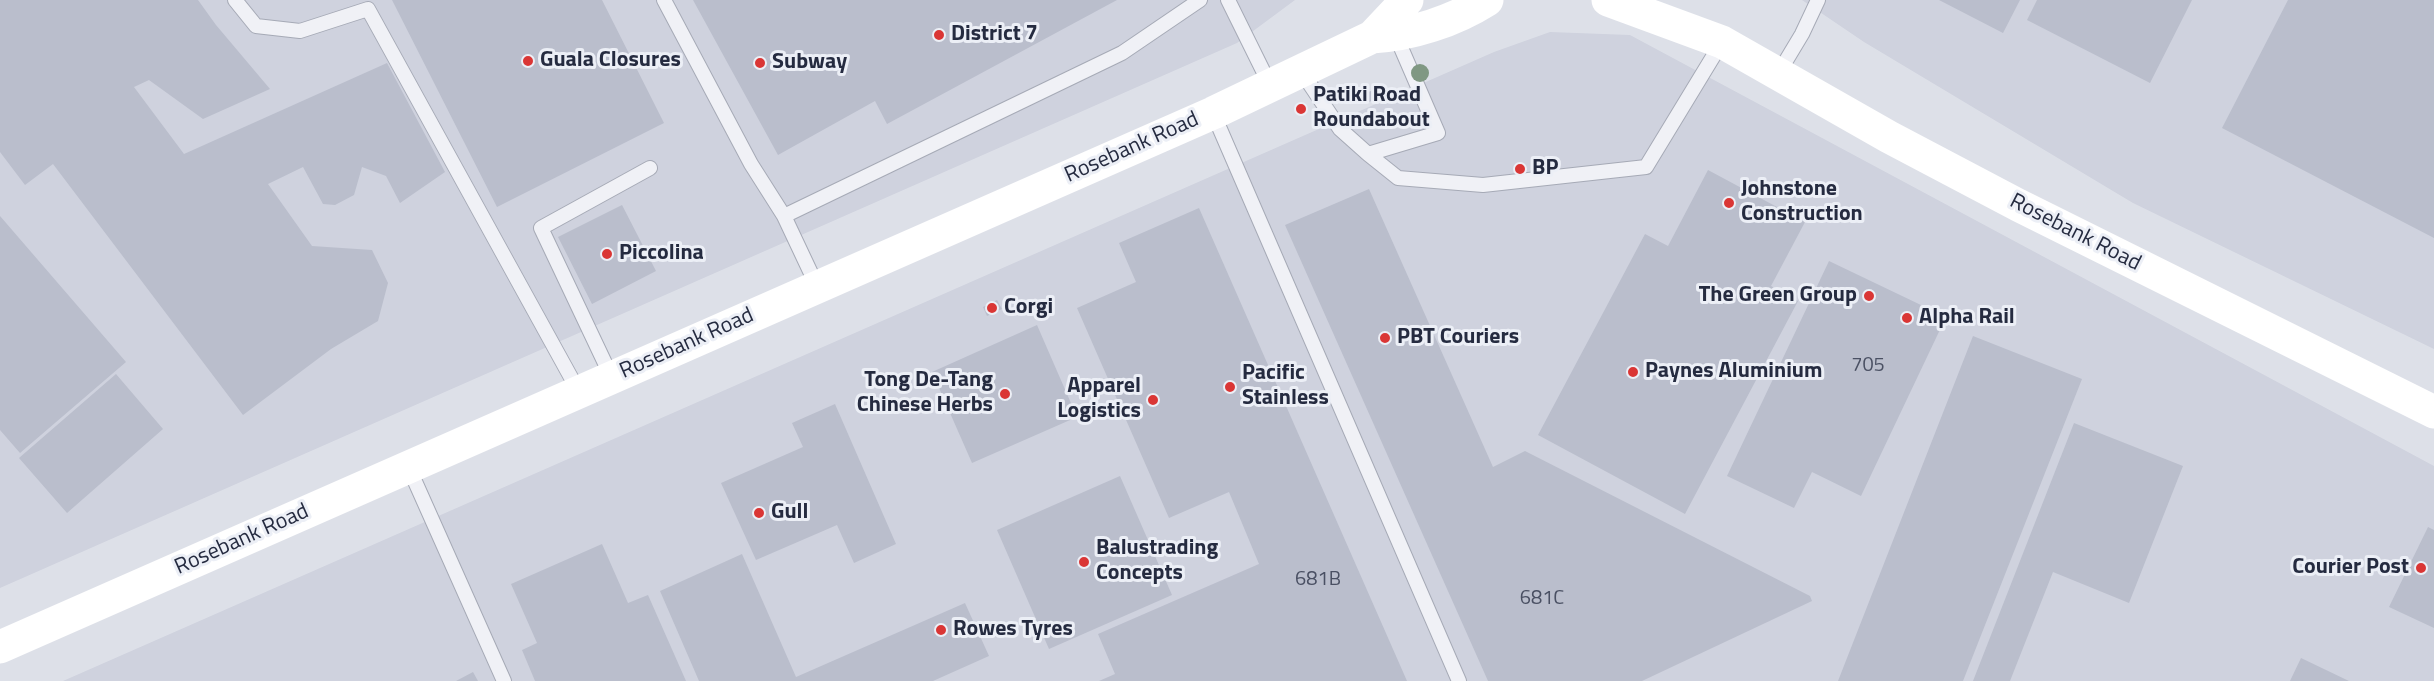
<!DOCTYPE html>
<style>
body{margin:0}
canvas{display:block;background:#dde0e8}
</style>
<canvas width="2434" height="681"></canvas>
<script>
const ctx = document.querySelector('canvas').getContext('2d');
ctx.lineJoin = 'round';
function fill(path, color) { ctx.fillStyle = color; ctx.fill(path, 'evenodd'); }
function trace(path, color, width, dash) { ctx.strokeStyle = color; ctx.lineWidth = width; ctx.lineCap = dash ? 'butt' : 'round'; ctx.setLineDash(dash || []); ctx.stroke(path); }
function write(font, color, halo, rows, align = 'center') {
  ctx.font = font + ' "Titillium Web",sans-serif'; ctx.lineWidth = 6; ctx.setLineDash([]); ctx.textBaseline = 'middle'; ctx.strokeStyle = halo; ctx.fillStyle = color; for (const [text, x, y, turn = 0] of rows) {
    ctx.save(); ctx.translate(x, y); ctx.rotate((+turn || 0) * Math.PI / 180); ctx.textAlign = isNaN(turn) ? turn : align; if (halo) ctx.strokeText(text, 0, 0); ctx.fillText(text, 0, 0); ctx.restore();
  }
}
const built = new Path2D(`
 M0,0H1295L1237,43L0,588Z
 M1802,0H2434V349L2133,203L1864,42Z
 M1550,32L1630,35L2434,466V681H63L1494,52Z`);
const building = new Path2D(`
 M0,0H198L216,25L270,89L203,119L149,80L134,87L184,154L387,63L445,172L400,203L386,176L362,167L354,195L335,205L323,204L303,167L268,184L312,246L372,250L388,283L378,321L331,349L243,415L53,164L25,185L0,152Z
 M392,0H602L664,123L497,207Z
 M693,0H1117L887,124L875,101L778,155Z
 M1939,0H2020L2003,33Z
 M2037,0H2192L2150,83L2027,20Z
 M2288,0H2434V238L2222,128Z
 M1383,86L1387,94L1369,102L1366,93Z
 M1708,170L1805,222L1771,286L1798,301L1685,514L1538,435L1645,234L1668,246Z
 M1369,189L1493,467L1525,451L1810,596L1812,601L1642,681H1488L1285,225Z
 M622,205L656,271L592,304L558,237Z
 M1199,208L1407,681H1099L1115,674L1098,634L1259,564L1229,492L1169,518L1077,308L1136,282L1119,243Z
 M0,216L126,362L20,453L0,430Z
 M1829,261L1946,317L1861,496L1812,472L1794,508L1727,476Z
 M997,300L1002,309L987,316L983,307Z
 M1037,325L1077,417L972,463L932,372Z
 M1973,336L2082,379L1963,681H1838Z
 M116,374L163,429L67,513L19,458Z
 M835,404L896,544L854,563L837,525L756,560L721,483L803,447L792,423Z
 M2074,423L2183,466L2129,603L2053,572L2010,681H1973Z
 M1120,476L1172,595L1049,649L997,530Z
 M2428,527L2434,530V628L2389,607Z
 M602,544L628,603L648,595L686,681H535L522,650L537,643L511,584Z
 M742,554L796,677L965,603L989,656L933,681H699L660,591Z
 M2301,658L2349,681H2290Z
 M473,672L478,681H456Z`);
const service = new Path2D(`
 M235,0L256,26L300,31L368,9L579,392
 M664,0L751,164L784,216L817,286
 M1228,0L1270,85
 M1301,71L1340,129L1368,154L1438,133L1396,36
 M1778,74L1802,34L1818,0
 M1213,113L1459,681
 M1368,154L1398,178L1483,185L1646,167L1722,42
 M784,216L1122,53L1200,0
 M612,378L541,228L650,168
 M409,468L504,681`);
const secondary = new Path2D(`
 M1608,0L1722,42L1889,137L2018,205L2434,412
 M1372,37C1411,35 1454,21 1487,0
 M0,647L1213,113L1372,37L1407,0`);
const trees = [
 [1420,73]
];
const markers = [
 [939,35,6,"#da3635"],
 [528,61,6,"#da3635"],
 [760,63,6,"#da3635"],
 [1301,109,6,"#da3635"],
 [1520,169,6,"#da3635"],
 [1729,203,6,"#da3635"],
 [607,254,6,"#da3635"],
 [1869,296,6,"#da3635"],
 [992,308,6,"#da3635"],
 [1907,318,6,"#da3635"],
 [1385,338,6,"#da3635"],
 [1633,372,6,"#da3635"],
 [1230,387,6,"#da3635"],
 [1005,394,6,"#da3635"],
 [1153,400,6,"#da3635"],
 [759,513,6,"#da3635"],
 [1084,562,6,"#da3635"],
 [2421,568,6,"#da3635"],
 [941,630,6,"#da3635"]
];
const numberNames = [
 ["705",1868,366],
 ["681B",1318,580],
 ["681C",1542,599]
];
const poiNames = [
 ["District 7",951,35],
 ["Guala Closures",540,61],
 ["Subway",772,63],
 ["Patiki Road",1313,96],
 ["Roundabout",1313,121],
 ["BP",1532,169],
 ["Johnstone",1741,190],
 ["Construction",1741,215],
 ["Piccolina",619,254],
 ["The Green Group",1857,296,"right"],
 ["Corgi",1004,308],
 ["Alpha Rail",1919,318],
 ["PBT Couriers",1397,338],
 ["Paynes Aluminium",1645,372],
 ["Pacific",1242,374],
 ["Stainless",1242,399],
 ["Tong De-Tang",993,381,"right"],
 ["Chinese Herbs",993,406,"right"],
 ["Apparel",1141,387,"right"],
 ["Logistics",1141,412,"right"],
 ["Gull",771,513],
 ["Balustrading",1096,549],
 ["Concepts",1096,574],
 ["Courier Post",2409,568,"right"],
 ["Rowes Tyres",953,630]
];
const streetNames = [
 ["Rosebank Road",1132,148,-24],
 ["Rosebank Road",2075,233,27],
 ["Rosebank Road",687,344,-24],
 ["Rosebank Road",242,540,-24]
];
fill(built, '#cfd2de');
fill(building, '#babecc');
trace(service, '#a6aab6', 16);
trace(service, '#f0f1f6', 14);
trace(secondary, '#fff', 33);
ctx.fillStyle = '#809883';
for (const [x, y] of trees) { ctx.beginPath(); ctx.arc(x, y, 9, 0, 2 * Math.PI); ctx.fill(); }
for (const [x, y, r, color] of markers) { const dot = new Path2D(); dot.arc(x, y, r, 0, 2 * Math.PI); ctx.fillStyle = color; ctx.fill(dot); trace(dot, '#eceff6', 2); }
write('20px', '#4a5063', null, numberNames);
write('bold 22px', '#252b40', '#eceff6', poiNames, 'left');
write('22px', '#252b40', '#eceff6', streetNames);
</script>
